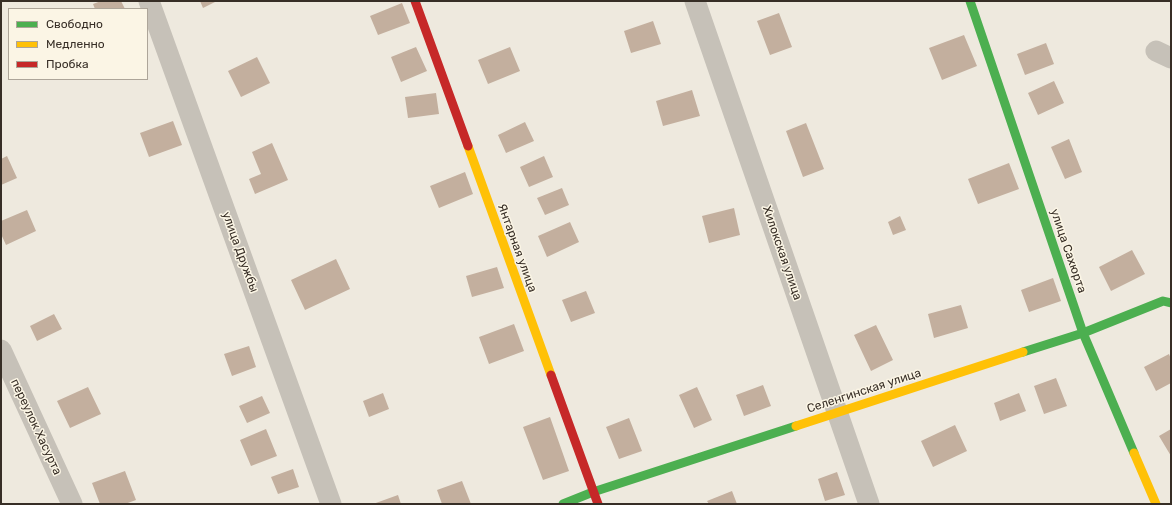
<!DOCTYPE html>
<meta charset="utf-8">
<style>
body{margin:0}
#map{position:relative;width:1172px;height:505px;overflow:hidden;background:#eee9de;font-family:Rubik,sans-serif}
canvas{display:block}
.frame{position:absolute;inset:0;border:2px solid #372e26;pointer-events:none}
.legend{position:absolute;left:8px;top:8px;width:140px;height:72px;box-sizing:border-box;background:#fbf5e5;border:1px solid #ada599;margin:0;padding:5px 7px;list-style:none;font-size:12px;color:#372e26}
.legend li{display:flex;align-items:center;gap:8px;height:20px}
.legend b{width:20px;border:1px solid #ada599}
</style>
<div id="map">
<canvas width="1172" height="505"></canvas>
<div class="frame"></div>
<ul class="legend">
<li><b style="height:5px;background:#4caf50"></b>Свободно</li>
<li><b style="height:5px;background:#ffc107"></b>Медленно</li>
<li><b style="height:5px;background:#c62828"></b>Пробка</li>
</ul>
</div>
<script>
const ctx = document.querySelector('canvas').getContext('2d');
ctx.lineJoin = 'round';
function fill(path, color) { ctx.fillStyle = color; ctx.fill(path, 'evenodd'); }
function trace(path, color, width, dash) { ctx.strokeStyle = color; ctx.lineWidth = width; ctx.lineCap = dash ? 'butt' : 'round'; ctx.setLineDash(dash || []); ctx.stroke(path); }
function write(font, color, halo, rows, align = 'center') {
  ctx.font = font + ' Rubik,sans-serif'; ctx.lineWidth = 3; ctx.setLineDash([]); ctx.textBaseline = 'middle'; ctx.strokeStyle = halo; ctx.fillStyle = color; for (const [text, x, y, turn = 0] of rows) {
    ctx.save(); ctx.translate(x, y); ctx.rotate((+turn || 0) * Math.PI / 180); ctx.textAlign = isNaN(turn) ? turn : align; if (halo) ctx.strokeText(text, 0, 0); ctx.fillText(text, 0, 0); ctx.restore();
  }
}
const building = new Path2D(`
 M101,1H121L125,9H95L93,4Z
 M200,1H217L203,8Z
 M402,3L410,23L378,35L370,16Z
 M779,13L792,47L770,55L757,21Z
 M653,21L661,44L631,53L624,31Z
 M964,35L977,66L942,80L929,48Z
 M1046,43L1054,64L1025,75L1017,54Z
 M416,47L427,71L401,82L391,57Z
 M510,47L520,71L488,84L478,60Z
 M257,57L270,83L241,97L228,71Z
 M1054,81L1064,103L1038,115L1028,93Z
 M692,90L700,116L663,126L656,101Z
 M436,93L439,114L408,118L405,97Z
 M173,121L182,145L149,157L140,133Z
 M525,122L534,141L506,153L498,135Z
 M806,123L824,169L803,177L786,131Z
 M1069,139L1082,172L1065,179L1051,147Z
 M272,143L288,180L255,194L249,179L261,174L252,152Z
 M7,156L17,178L1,185V159Z
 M544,156L553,177L529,187L520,167Z
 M1009,163L1019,189L978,204L968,179Z
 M465,172L473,194L439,208L430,186Z
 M562,188L569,205L545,215L537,198Z
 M734,208L740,235L709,243L702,216Z
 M27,210L36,231L6,245L1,234V221Z
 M900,216L906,230L893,235L888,222Z
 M570,222L579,242L547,257L538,236Z
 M1132,250L1145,274L1111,291L1099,267Z
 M336,259L350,289L305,310L291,280Z
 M497,267L504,288L472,297L466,276Z
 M1053,278L1061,301L1029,312L1021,290Z
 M586,291L595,313L571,322L562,300Z
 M961,305L968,328L934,338L928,314Z
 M54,314L62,329L37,341L30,326Z
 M514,324L524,351L489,364L479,337Z
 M876,325L893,360L871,371L854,335Z
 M249,346L256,367L232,376L224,354Z
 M1169,354L1171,359V383L1156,391L1144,367Z
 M1056,378L1067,406L1044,414L1034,386Z
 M763,385L771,406L744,416L736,395Z
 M88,387L101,414L70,428L57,401Z
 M697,387L712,420L694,428L679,395Z
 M383,393L389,409L369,417L363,401Z
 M1019,393L1026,411L1000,421L994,403Z
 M262,396L270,413L247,423L239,406Z
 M550,417L569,471L543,480L523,427Z
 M629,418L642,451L619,459L606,427Z
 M955,425L967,451L933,467L921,441Z
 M266,429L277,456L251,466L240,440Z
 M1171,429V456L1159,436Z
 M293,469L299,487L278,494L271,477Z
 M125,471L136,500L125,504H100L92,483Z
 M837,472L845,495L825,501L818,479Z
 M462,481L471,504H442L437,490Z
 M732,491L737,504H709L707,501Z
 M398,495L401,504H373Z`);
const street = new Path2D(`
 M149,1L331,504
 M695,1L869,504
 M1156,51L1171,58
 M1,350L72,504`);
const fast = new Path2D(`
 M970,1L1083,333L1134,453
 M1023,352L1083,333L1163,301L1171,303
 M563,504L593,492L796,426`);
const slow = new Path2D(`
 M468,146L551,375
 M796,426L1023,352
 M1134,453L1156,504`);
const jam = new Path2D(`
 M415,1L468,146
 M551,375L598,504`);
const streetNames = [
 ["Янтарная улица",517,248,70],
 ["улица Сахюрта",1068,251,71],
 ["улица Дружбы",240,252,70],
 ["Хилокская улица",782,253,71],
 ["Селенгинская улица",864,391,-18],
 ["переулок Хасурта",36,427,65]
];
fill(building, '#c3af9e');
trace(street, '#c6c1b8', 21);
trace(fast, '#4caf50', 9);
trace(slow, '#ffc107', 9);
trace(jam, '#c62828', 9);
write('12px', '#372e26', '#fbf5e5', streetNames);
</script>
